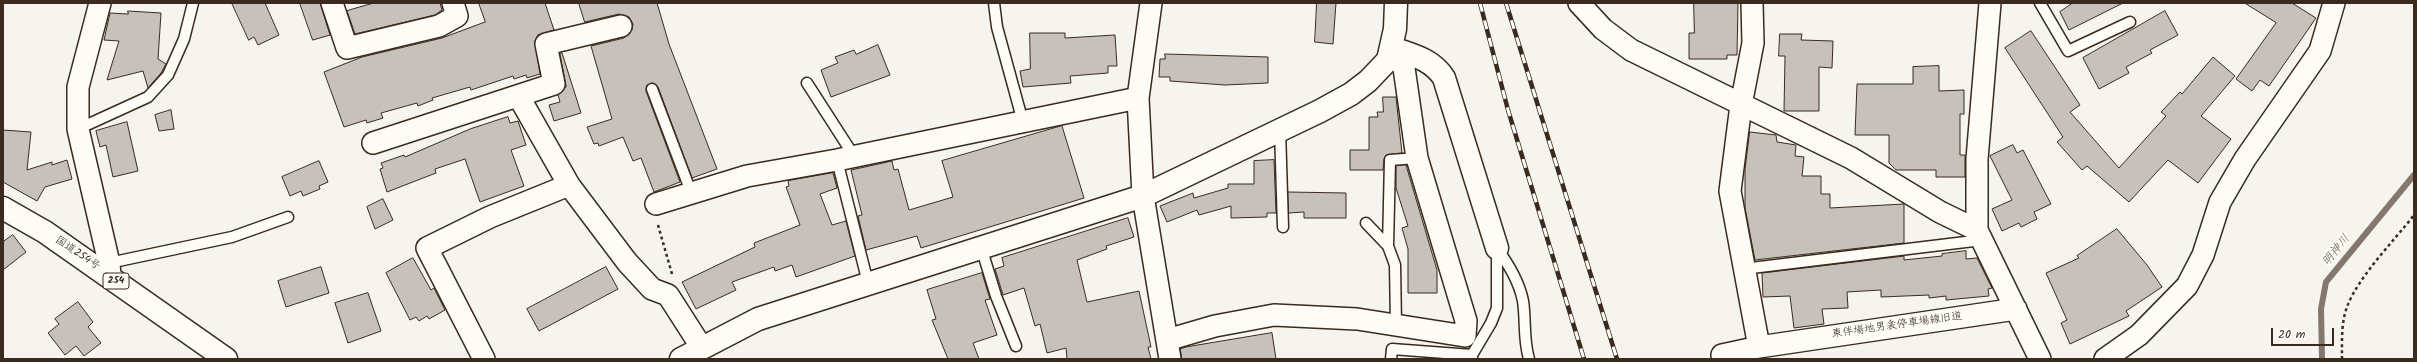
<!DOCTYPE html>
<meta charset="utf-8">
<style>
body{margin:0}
#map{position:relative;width:2417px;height:362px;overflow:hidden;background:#f5f4ee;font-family:Kalam,sans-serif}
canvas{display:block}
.frame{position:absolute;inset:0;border:4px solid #3b2a1e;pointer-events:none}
.scale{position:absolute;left:2271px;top:328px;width:63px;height:18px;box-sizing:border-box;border:2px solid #3b2a1e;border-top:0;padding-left:5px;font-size:12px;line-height:14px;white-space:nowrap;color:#3b2a1e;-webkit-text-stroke:3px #fdfcf7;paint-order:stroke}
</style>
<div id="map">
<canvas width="2417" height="362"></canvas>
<div class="frame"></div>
<div class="scale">20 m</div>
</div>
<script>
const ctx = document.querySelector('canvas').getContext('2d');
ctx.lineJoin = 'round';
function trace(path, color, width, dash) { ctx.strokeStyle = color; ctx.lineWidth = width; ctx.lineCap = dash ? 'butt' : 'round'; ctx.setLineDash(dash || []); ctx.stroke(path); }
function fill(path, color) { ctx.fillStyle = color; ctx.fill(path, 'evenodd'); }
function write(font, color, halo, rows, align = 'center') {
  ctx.font = font + ' Kalam,"Klee One",sans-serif'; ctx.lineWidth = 4; ctx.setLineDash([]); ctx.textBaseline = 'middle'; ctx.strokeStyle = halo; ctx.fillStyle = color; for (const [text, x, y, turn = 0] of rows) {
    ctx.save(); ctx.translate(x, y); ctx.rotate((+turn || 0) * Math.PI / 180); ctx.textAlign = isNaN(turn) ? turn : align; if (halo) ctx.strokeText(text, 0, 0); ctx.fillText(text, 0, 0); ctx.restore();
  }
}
const stream = new Path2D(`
 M2322,359L2321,309L2326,282L2414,175`);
const building = new Path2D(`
 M232,3H265L279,35L258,45L254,37L249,40Z
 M300,3H320L330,35L313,40Z
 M374,3H440L442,10L435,15L355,34L347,11Z
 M479,3H545L554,30L538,35L535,41L540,74L527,78L526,75L514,79L513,76L471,90L470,87L432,98L433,100L418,106L417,103L381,113L383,118L367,123L366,120L344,127L324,72L362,57L442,38L485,22Z
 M579,3H657L669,44L717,169L692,178L658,87L653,83L647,85L646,91L680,182L654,192L641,158L633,161L623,137L599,146L598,143L594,144L587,127L612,119L591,46L624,38L632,30L633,24L629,17L619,14L585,22Z
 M1317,3H1336L1333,44L1315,42Z
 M1694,3H1738L1737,55H1727V59H1689V33H1694Z
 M2073,3H2123L2069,30L2060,12Z
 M2245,3H2292L2316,18L2269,86L2260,80L2252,91L2236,79L2276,23Z
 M128,11L161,13L158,59L166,64L161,73L148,88L143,71L107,80L119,41L104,40L110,13L128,14Z
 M2165,11L2178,35L2150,50L2152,53L2126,67L2129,73L2099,89L2083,58Z
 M2031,31L2080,105L2070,112L2119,168L2166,116L2161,112L2180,92L2182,94L2213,57L2235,76L2201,116L2231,139L2198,183L2168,160L2129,202L2087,166L2082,170L2057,142L2063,137L2005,48Z
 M1030,33H1065V38L1115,35L1117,66H1108V73L1070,76L1071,83L1023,87L1020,71L1030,69Z
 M1780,34H1802L1801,40L1833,41L1832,68L1819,67V111H1784L1785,56H1779Z
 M878,45L890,75L831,97L821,70L838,63L835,57L854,50L856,54Z
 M560,53H562L581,113L554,121L549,105L560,102L558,95L566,87Z
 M1165,54L1268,57V83L1225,85L1170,81V77H1159L1160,59H1165Z
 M1939,66V91L1964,90V114H1960V155H1965V177H1936V170H1896L1889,163V135H1855L1857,84H1913V67Z
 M1383,97H1396L1402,153L1386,155L1384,159L1383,170H1350V150H1369V117H1378L1377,112H1383Z
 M171,110L174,129L159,131L155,115Z
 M508,117L510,123L518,121L526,145L511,150L524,186L480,202L465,159L435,169L436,173L387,192L380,169L383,168L381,163L404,155L405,157L470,129Z
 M127,122L138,171L113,177L106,145L100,147L96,131Z
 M1062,126L1084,198L921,248L917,236L866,250L858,216L862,215L851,170L892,161L894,170L898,169L909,210L953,197L942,161Z
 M3,130L31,132L27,170L52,162V165L67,160L72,179L45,187L37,201L3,182Z
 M1750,132L1776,135L1777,142L1796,145L1795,156L1804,157L1802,176H1821V194H1830V208L1904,204V243L1755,260L1745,208V170Z
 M2013,145L2017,153L2023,150L2051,204L2034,212L2037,219L2021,227L2019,223L2002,231L1992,209L2012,200L1990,156Z
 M1274,160L1276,213H1267V217L1231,218V206L1199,215L1197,210L1167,222L1160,206L1193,193L1194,198L1228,188V184H1254V161Z
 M319,161L328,182L319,186L320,189L303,196L301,191L290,196L282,177Z
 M1406,165L1437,270V293H1408V249L1402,228L1408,226L1396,188V166Z
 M833,173L837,188L820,194L832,225L846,221L855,256L796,277L792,265L775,271L774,267L732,282L736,290L696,309L682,282L755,247L754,243L800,225L786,187L789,186L788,181Z
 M1288,192L1346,193V218H1304V212L1289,213Z
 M383,199L393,220L375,229L367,207Z
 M1128,218L1134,237L1106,246L1107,249L1077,260L1087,302L1139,291L1151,347H1148L1151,359H1067L1066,348L1047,353L1040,324L1035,326L1024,288L1003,295L995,269L1004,266L1002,258Z
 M2117,229L2147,265L2162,287L2126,311L2129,316L2070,344L2061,323L2067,320L2046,273L2079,258L2077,256Z
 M13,235L26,252L3,270V242Z
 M1966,251V259L1977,258L1992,288L1988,289L1989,296L1946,300V296L1929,298V295L1881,297V290L1847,292L1848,308L1822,309L1824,324L1794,328L1790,296L1763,297L1762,273L1904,256V260L1942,256V254Z
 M413,258L431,290L434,288L445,310L429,319L427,316L419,321L416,317L410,320L386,273Z
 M321,267L329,293L286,307L278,281Z
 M606,267L618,289L539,331L527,309Z
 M982,273L990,299L985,300L997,335L973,343L979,359H948L932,320L936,319L927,290Z
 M368,293L381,331L348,343L335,303Z
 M78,302L93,322L88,327L101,343L84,356L76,346L65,355L48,333L59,324L55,319Z
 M1272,333L1276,359H1182L1180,349L1186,347Z`);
const path = new Path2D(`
 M658,225L672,274
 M2342,359C2342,342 2341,323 2347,307C2358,277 2394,241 2414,215`);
const lane = new Path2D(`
 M994,3L997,27L1023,122
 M2040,3L2068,51L2130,22
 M807,83L854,156
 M652,89L691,192
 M78,129L148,97L168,75L184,39L193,3
 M1280,130L1283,227
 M837,160L868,283
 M1366,223L1388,246L1395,265L1396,325
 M1388,246L1390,160L1417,158
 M981,247L996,296L1016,346
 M1497,248C1508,264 1519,281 1523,301C1526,320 1523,339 1529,359
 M109,263L232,237L288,217
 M1743,269L1982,240
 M1391,359L1392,349L1472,355
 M1472,359V355L1491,323L1497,308V248`);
const street = new Path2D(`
 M100,3L78,87V129L109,263L110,277
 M332,3L347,48L439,26L457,16L453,3
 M1151,3L1138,98L1143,196L1170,359
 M1579,3L1603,29L1631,50L1851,158L1940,212L1977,230L2040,359
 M1752,3L1753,43L1741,105L1730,191L1759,347
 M519,97L569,185L627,262L652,289L668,295L702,348
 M373,143L554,84L546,44L621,26
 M656,204L747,176L837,160L1138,98
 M1977,230V159L1990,3
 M1167,340L1215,326L1274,315L1357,319L1465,336L1466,321L1417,158L1404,68L1392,48
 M1722,355L1759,347L2016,309
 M484,359L427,248L490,217L569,185
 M2105,359L2139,335L2187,286L2203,255L2220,202L2245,159L2320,51L2334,3`);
const secondary = new Path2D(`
 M1392,48C1412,55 1432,59 1444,78L1497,248
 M681,359L758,319L1143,196L1320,111L1351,94L1368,81L1388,60L1395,29L1396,3`);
const highway = new Path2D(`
 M3,208L45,232L226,359`);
const rail = new Path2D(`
 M1480,3L1508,110L1584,359
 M1506,3L1617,359`);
const shields = [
 [116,281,26]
];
const shieldNames = [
 ["254",116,281]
];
const streetNames = [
 ["国道254号",77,254,34],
 ["東伴場地男衾停車場線旧道",1897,326,-8]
];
const waterNames = [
 ["明神川",2337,251,-51]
];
trace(stream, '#84786e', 6);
fill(building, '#c7c1bb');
trace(building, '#3b2a1e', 1);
trace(lane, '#3b2a1e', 13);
trace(street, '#3b2a1e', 24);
trace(secondary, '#3b2a1e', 25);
trace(highway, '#3b2a1e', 25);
trace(path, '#3b2a1e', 2.5, [3, 3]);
trace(lane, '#fdfcf7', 10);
trace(street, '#fdfcf7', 21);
trace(secondary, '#fdfcf7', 22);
trace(highway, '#fdfcf7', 22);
trace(rail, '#3b2a1e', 4.5);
trace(rail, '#fdfcf7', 3, [9]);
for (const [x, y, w] of shields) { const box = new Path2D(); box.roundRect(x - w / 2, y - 8, w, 16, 3); ctx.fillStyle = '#fdfcf7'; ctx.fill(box); trace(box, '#3b2a1e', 1); }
write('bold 10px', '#3b2a1e', null, shieldNames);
write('11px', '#3b2a1e', '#fdfcf7', streetNames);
write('italic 12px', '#65584d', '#fdfcf7', waterNames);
</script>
